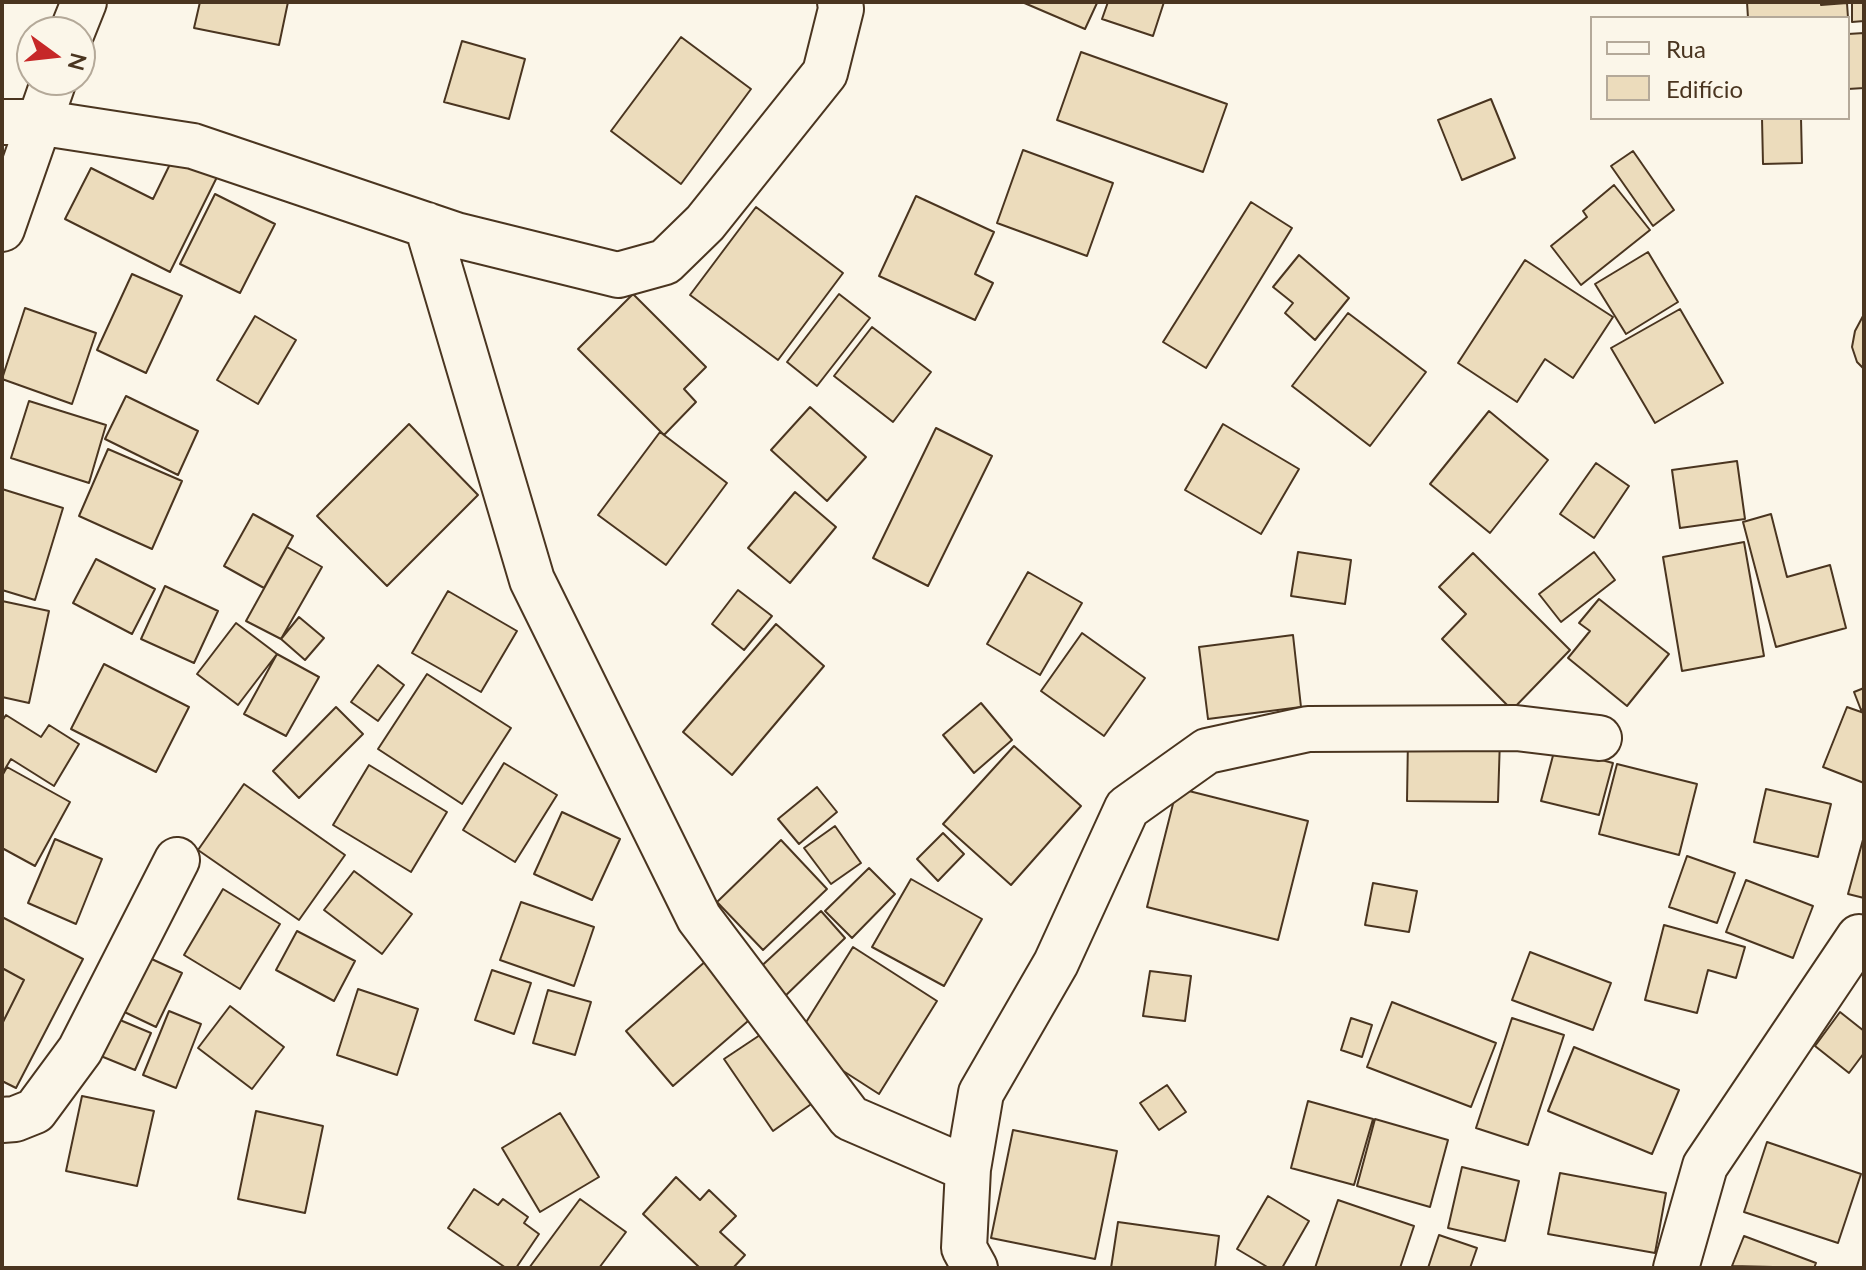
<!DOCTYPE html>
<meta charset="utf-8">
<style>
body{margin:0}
#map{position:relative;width:1866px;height:1270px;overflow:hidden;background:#fbf6e9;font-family:Lato,sans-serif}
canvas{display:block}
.frame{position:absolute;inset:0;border:4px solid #4a3520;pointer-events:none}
.legend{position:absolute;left:1590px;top:16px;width:260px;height:104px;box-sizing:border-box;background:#fbf6e9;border:2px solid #b4a999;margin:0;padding:10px 14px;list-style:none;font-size:24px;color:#4a3520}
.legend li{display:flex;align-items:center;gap:16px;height:40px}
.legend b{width:40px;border:2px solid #b4a999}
.north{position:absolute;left:16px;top:16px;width:80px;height:80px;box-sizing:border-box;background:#fbf6e9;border:2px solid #b4a999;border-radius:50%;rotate:105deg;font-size:22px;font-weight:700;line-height:32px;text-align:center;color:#4a3520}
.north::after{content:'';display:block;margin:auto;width:28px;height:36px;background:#c62828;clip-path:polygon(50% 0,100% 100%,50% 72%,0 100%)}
</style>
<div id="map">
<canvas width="1866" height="1270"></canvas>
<div class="frame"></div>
<ul class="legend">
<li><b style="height:10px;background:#fbf6e9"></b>Rua</li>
<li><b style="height:22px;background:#ecdcbc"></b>Edifício</li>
</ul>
<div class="north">N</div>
</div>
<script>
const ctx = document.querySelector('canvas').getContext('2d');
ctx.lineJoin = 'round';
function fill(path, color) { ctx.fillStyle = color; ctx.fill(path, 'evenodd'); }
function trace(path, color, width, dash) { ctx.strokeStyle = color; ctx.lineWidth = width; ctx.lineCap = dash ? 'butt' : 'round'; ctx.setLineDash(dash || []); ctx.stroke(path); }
const building = new Path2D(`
 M200,2H288L279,45L194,28Z
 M1022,2H1094L1097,3L1085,29Z
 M1108,2H1164L1153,36L1102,19Z
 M1747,2H1821V5L1847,3L1848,18H1748Z
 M1852,2H1864V21L1852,22Z
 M1864,33V88L1848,89V34Z
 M681,37L751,89L681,184L611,131Z
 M462,41L525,59L509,119L444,102Z
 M1081,52L1227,104L1203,172L1057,120Z
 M1491,99L1515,158L1462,180L1438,120Z
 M1762,118H1801L1802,163L1763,164Z
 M1023,150L1113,183L1087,256L997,223Z
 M1633,151L1674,210L1653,226L1611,166Z
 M174,156L217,177L170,272L65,219L91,168L153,199Z
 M1614,185L1650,230L1581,285L1551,246L1587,217L1583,211Z
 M215,194L275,224L240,293L180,264Z
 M916,196L994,232L975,274L993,283L975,320L879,276Z
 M1251,202L1292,228L1206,368L1163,342Z
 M756,207L843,273L778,360L690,295Z
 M1648,252L1678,302L1626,334L1595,284Z
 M1299,255L1349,298L1315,340L1285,313L1293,303L1273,287Z
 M1525,260L1613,317L1573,378L1545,359L1517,402L1458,363Z
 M132,274L182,296L146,373L97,350Z
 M633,294L706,367L684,389L696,402L664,435L578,349Z
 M839,294L870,318L817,386L787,362Z
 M25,308L96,333L72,404L2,379Z
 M1680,309L1723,383L1655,423L1611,348Z
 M1348,313L1426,372L1370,446L1292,386Z
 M255,316L296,340L258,404L217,380Z
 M1863,316H1864V369L1857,362L1852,347L1855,331Z
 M872,327L931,372L893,422L834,376Z
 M126,396L198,431L178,475L105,439Z
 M29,401L106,425L89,483L11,458Z
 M810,407L866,457L827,501L771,450Z
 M1489,411L1548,460L1490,533L1430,484Z
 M409,424L478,495L387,586L317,516Z
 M1223,424L1299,469L1261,534L1185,490Z
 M936,428L992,456L928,586L873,558Z
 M660,432L727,483L666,565L598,515Z
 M108,449L182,481L152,549L79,516Z
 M1737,461L1745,519L1680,528L1672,470Z
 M1596,463L1629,486L1594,538L1560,514Z
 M2,489L63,508L35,600L2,590Z
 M795,492L836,527L790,583L748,548Z
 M253,514L293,536L264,588L224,566Z
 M1771,514L1787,577L1830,565L1846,628L1776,647L1743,522Z
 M1744,542L1764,656L1682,671L1663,557Z
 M287,547L322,567L281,639L246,621Z
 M1298,552L1351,560L1345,604L1291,596Z
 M1594,552L1615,580L1561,622L1539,594Z
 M1473,553L1570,650L1512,710L1442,639L1466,614L1439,587Z
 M96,559L155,589L132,634L73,603Z
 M1028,572L1082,603L1040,675L987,644Z
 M165,586L218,611L194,663L141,639Z
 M738,590L772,616L744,650L712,624Z
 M448,591L517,631L481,692L412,653Z
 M1599,599L1669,654L1627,706L1568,658L1590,631L1579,623Z
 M2,601L49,611L29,703L2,697Z
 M299,617L324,638L305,660L281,639Z
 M236,623L277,654L238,705L197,674Z
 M776,624L824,666L732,775L683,732Z
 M1082,633L1145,678L1104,736L1041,691Z
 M1293,635L1301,707L1208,719L1199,647Z
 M277,654L319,677L286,736L244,714Z
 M104,664L189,707L156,772L71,729Z
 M378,665L404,685L378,721L351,702Z
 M427,674L511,728L462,804L378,749Z
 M1864,688V709L1861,710L1854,692Z
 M981,703L1012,740L974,773L943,735Z
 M336,707L363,734L299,798L273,771Z
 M1847,707L1864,713V783L1823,767Z
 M6,715L41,737L49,725L79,744L54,786L11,759L2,774V721Z
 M1408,737L1500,738L1498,802L1407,801Z
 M1014,746L1081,806L1011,885L943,824Z
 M1555,748L1613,763L1599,815L1541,801Z
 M504,763L557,795L515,862L463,830Z
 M1617,764L1697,784L1679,855L1599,834Z
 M369,765L447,812L411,872L333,825Z
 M7,767L70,802L35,866L2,848V776Z
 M244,784L345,855L299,920L198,850Z
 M817,787L837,812L799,844L778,819Z
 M1177,788L1308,821L1278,940L1147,907Z
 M1766,789L1831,804L1818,857L1754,842Z
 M562,812L620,839L592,900L534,874Z
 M835,826L861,863L831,884L804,848Z
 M943,833L964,854L938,881L917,859Z
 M1864,836V898L1848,894Z
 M55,839L102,859L76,924L28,903Z
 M781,840L827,889L763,950L717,902Z
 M1687,856L1735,873L1717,923L1669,907Z
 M869,868L895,894L852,938L825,911Z
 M354,871L412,914L382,954L324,910Z
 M911,879L982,919L944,986L872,947Z
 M1746,880L1813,906L1793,958L1726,932Z
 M1373,883L1417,891L1409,932L1365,925Z
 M223,889L280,924L240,989L184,955Z
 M521,902L594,927L574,986L500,960Z
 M821,911L845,938L781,1000L755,972Z
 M2,917L83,959L16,1088L2,1081V1024L24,980L2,968Z
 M1664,925L1745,947L1736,978L1708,970L1697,1013L1645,1000Z
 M297,931L355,961L334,1001L276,970Z
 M853,947L937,1001L879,1094L795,1040Z
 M1530,952L1611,983L1593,1030L1512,1000Z
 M143,955L182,973L156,1027L116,1008Z
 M707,960L755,1015L673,1086L626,1031Z
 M2,968L24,980L2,1024Z
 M492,970L531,983L514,1034L475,1020Z
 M1150,971L1191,976L1185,1021L1143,1016Z
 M358,989L418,1009L397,1075L337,1055Z
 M548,990L591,1002L575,1055L533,1043Z
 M1392,1002L1496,1043L1471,1107L1367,1067Z
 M230,1006L284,1047L252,1089L198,1048Z
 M169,1011L201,1024L176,1088L143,1075Z
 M1840,1012L1864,1031V1053L1849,1073L1815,1046Z
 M108,1015L151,1033L135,1070L91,1052Z
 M1351,1018L1372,1025L1362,1057L1341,1050Z
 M1512,1018L1564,1035L1528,1145L1476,1128Z
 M769,1029L817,1100L773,1131L724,1059Z
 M1574,1047L1679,1090L1652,1154L1548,1111Z
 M1167,1085L1186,1112L1159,1130L1140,1103Z
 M82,1096L154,1111L137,1186L66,1171Z
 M1308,1101L1373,1119L1354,1185L1291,1168Z
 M256,1111L323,1126L305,1213L238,1199Z
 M560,1113L599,1177L540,1212L502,1148Z
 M1375,1119L1448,1140L1430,1207L1357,1186Z
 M1013,1130L1117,1151L1095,1259L991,1238Z
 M1767,1142L1861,1174L1838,1243L1744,1212Z
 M1462,1167L1519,1181L1505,1241L1448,1228Z
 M1560,1173L1666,1193L1655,1253L1548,1234Z
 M676,1177L700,1200L709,1190L736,1216L720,1232L745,1255L733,1268H700L643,1214Z
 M474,1189L498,1205L503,1199L528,1217L524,1223L539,1234L516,1268H506L448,1228Z
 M1268,1196L1309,1221L1282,1268H1269L1237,1249Z
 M580,1199L626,1232L599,1268H529Z
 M1338,1200L1414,1226L1400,1268H1315Z
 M1118,1222L1219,1236L1215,1268H1111Z
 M1439,1235L1477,1248L1470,1268H1428Z
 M1744,1236L1816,1263L1814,1268L1732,1266Z`);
const street = new Path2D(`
 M72,32L84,2
 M2,122H37L193,146L456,235L618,275L665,262L705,223L825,73L841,9L840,2
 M427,225L532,580L699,918L850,1118L968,1169
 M2,229L54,80
 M2,1120L15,1119L35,1111L80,1050L177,860
 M975,1268L964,1248L968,1169L981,1093L1056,963L1127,808L1207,751L1308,729L1516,728L1599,738
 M1676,1268L1705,1166L1859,937`);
fill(building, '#ecdcbc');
trace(building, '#4a3520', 2);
trace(street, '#4a3520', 48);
trace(street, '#fbf6e9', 44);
</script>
